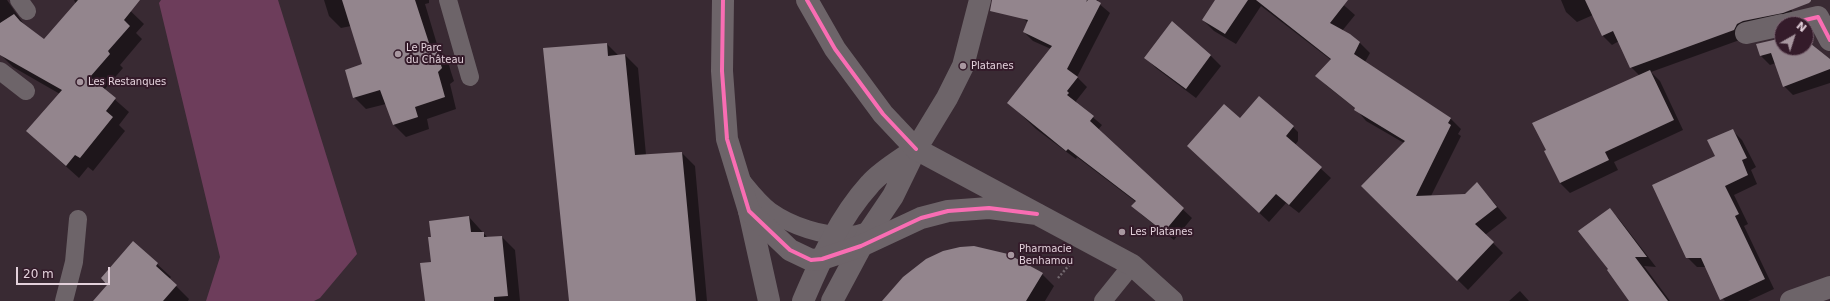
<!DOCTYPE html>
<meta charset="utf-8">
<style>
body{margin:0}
#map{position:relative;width:1830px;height:301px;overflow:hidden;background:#392a33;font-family:"DejaVu Sans",sans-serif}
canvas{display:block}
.north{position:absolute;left:1774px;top:16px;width:40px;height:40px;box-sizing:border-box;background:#341b2a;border:1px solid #7a6471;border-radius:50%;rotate:39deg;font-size:11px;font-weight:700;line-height:16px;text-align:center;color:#e3d1db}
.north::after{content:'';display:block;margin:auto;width:14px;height:18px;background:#a897a0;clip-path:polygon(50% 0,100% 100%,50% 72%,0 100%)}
.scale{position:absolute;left:16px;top:267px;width:94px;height:18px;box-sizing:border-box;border:2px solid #e3d1db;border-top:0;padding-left:5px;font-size:12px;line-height:14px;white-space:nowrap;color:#e3d1db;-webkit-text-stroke:3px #341b2a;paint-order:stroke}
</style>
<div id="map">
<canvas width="1830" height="301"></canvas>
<div class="north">N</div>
<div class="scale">20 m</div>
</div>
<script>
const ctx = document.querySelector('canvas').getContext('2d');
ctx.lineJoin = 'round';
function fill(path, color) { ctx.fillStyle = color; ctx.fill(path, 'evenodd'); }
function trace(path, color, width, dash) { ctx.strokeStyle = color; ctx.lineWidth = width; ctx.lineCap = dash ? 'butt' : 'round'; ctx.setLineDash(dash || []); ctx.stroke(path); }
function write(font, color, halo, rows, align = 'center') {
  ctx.font = font + ' "DejaVu Sans",sans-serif'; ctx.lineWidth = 4; ctx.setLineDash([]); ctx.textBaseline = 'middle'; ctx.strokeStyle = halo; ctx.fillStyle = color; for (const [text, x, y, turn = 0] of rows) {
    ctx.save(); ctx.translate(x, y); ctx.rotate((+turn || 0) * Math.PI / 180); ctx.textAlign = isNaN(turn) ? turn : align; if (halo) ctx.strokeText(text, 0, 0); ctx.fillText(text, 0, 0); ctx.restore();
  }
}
const forest = new Path2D(`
 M161,0H278L357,254L320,298L314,301H206L220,257L159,3Z`);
const shadow = new Path2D(`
 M0,0H7L25,26L44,40L76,4L74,0H119L144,24L136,33L142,39L120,65L123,68L104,90L129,112L119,125L125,131L93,171L88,167L79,178L41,144L60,94L13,67L0,54Z
 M324,0H429V3L425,4L439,51L447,58L451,72L454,81L450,84L456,109L427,119L429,129L406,137L394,125L386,104L366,109L354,97L363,64L351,26L341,28L329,16Z
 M1029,0H1098L1097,2L1110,13L1077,77L1087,87L1076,101L1077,104L1102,125L1098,130L1192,218L1174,240L1142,215L1133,206L1136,202L1077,157L1076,159L1036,129L1009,103L1051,49L1033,41L1024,32L1028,23L1024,19Z
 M1216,0H1338L1355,15L1342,31L1360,43L1370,53L1365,62L1450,118L1461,129L1458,134L1461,136L1431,196L1466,195L1477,183L1507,218L1485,235L1503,253L1468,290L1362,186L1404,143L1366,121L1356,109L1327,86L1317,76L1331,60L1261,6L1236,44L1214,31L1203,20Z
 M1561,0H1788L1795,20L1651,72L1660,81L1683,130L1614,162L1618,170L1570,193L1560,183L1640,76L1631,67L1619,41L1612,45L1603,36L1593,15L1577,22L1566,12Z
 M1782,39V48H1806V41L1830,60V83L1793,95L1784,86L1776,63L1770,65L1761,56Z
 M607,44L619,56L625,55L638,68L646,155L682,153L695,166L707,301H570Z
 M1210,55L1221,66L1196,98L1156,68L1146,58Z
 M1240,119L1289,123L1298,132V141L1295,145L1331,178L1299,213L1286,203L1269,222L1188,146Z
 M1732,130L1742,140L1756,167L1751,170L1757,184L1734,195L1748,224L1744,226L1774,289L1748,301H1725L1719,295L1706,267H1697L1687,257L1717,157Z
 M1609,209L1619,219L1656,267L1644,266L1670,301H1631Z
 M469,217L488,238L502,237L515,250L520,301H426L432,263V237Z
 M157,264L171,277L169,279L189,299L188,301H95L108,285Z
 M1042,274L1054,286L1045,301H893Z
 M1520,291L1529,301H1509Z`);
const building = new Path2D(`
 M78,0H140L124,20L130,26L108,51L110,54L90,77L116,98L106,111L113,117L80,158L75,155L66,166L26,131L62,90L0,55V23L14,14L20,21L44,39Z
 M342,0H415L430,46L435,45L439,59L442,68L438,72L445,97L415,107L418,117L393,125L380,90L353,98L345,70L362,64Z
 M992,0H1087L1086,2L1088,0H1096L1101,3L1067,69L1078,77L1067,91L1069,93L1067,95L1094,116L1090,121L1184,208L1164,232L1131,206L1136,201L1068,149L1066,151L1007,103L1052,46L1023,32L1028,20L990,11Z
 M1215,0H1248L1225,34L1202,20Z
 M1256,0H1348L1330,23L1350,34L1360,42L1354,54L1451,118L1448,123L1451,125L1416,196L1465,194L1477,182L1497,207L1475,224L1494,242L1457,281L1361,186L1405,141L1354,110L1355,108L1315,76L1331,59Z
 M1585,0H1811V1L1809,3L1783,13L1743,21L1737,24L1734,30L1630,68L1613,31L1602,36Z
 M1172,21L1211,55L1186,89L1144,58Z
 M1782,38V48H1806V40L1830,59V69L1783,87L1771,53L1760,56L1756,44Z
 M607,43L608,56L625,54L635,155L682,152L696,301H569L543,48Z
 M1650,70L1674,120L1605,152L1609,160L1560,183L1544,151L1546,150L1532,123Z
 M1259,96L1294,126L1286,136L1322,167L1289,205L1276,194L1259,213L1187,146L1224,104L1240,118Z
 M1733,129L1747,158L1742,160L1748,175L1725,186L1739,214L1735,216L1765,279L1720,300L1701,258H1686L1652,185L1715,156L1707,140Z
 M1610,208L1647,257H1635L1668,301H1629L1607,270L1608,269L1578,231Z
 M469,216L471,232H484V237L502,236L508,296L494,297V301H425L420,263L431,262L428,237H431L429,221Z
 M133,241L158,263L156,266L177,285L163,301H93L107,285L101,278Z
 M974,246L1008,254L1043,273L1026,301H882L903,277L926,259L943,251L960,247Z`);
const path = new Path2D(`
 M1058,278L1071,263`);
const service = new Path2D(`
 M19,0L27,11
 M448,0L470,77
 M0,71L26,91
 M741,180C750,191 759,203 770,211C791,226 824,237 849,235C856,235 864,232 870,230
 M64,301L74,262L78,219
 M1103,301L1132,265`);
const minor = new Path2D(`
 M1788,24L1818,17L1830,40
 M1746,33L1782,25
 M749,211L769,301
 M803,301C820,261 840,217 870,184C881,171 902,159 916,149
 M832,301L870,230L893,196L914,153
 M1791,301L1830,287`);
const tertiary = new Path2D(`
 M723,0L722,71L727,139L749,211L790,250L811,260L822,259L861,246L921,218L948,211L989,208L1037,214
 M807,0L835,49L883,114L916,149L1132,265L1172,301
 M916,149L947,98L963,66L980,0`);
const cycleway = new Path2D(`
 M723,0L722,71L727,139L749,211L790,250L811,260L822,259L861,246L921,218L948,211L989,208L1037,214
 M807,0L835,49L883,114L916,149
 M1788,24L1818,17L1830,40`);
const markers = [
 [398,54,4,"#a897a0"],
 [963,66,4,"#a897a0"],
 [80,82,4,"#a897a0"],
 [1122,232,4,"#a897a0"],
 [1011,255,4,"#a897a0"]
];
const poiNames = [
 ["Le Parc",406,48],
 ["du Château",406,60],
 ["Platanes",971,66],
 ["Les Restanques",88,82],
 ["Les Platanes",1130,232],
 ["Pharmacie",1019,249],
 ["Benhamou",1019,261]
];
fill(forest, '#6d3d5b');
fill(shadow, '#0007');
fill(building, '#93858d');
trace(path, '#72686e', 2.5, [2, 2]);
trace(service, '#6d6469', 18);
trace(minor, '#6d6469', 22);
trace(tertiary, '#6d6469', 22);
trace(cycleway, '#f96db3', 4);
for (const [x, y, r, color] of markers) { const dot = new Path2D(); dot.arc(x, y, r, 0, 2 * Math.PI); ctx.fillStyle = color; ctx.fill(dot); trace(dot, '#341b2a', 1.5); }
write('10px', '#e3d1db', '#341b2a', poiNames, 'left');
</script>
